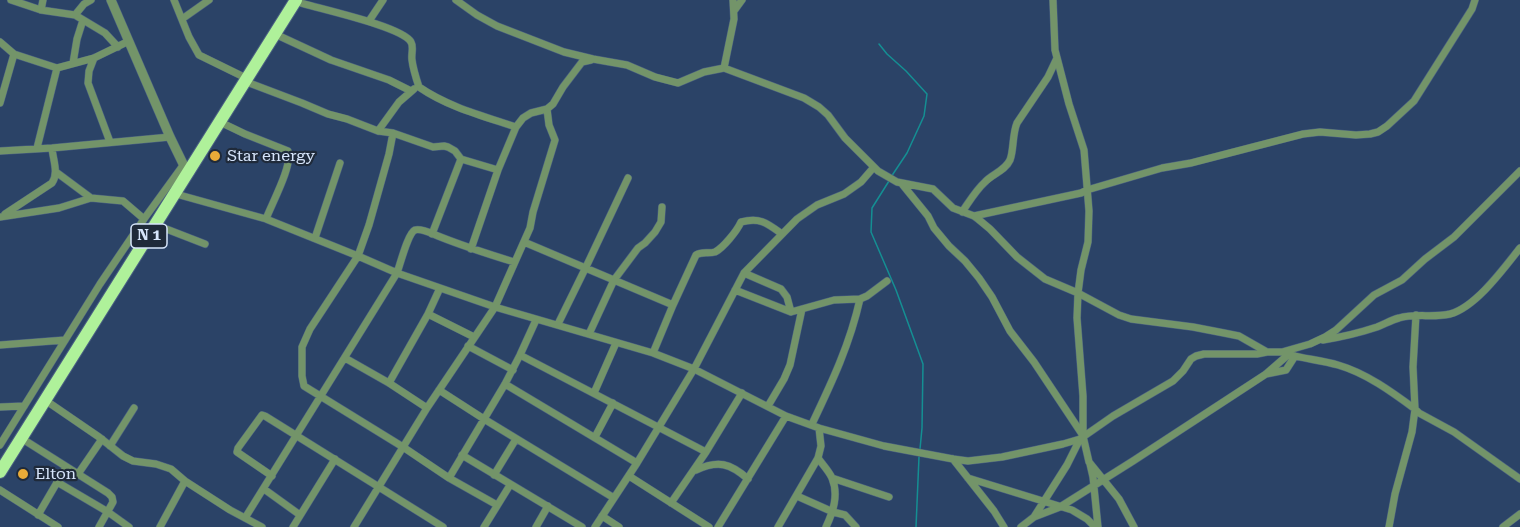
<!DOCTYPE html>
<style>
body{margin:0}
canvas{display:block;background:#2b4367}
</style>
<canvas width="1520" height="527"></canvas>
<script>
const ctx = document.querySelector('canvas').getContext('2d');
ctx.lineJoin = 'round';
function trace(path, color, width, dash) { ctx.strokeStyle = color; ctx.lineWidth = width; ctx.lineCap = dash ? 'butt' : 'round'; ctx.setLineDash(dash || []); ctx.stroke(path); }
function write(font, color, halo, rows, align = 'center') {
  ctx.font = font + ' "Roboto Serif",serif'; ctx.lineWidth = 4.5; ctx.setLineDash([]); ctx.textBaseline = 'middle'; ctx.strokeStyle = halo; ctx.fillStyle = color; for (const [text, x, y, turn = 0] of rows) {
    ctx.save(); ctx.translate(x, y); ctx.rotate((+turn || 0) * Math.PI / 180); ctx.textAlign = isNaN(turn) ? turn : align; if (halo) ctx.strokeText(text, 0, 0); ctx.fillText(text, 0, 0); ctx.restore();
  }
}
const stream = new Path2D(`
 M879,44L887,54L906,71L927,94L924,116L907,153L891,177
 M889,181L872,208L871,232L896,290L923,364L922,428L920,449
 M916,527L919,457`);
const minor = new Path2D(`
 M11,0L41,10L75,15L105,33L118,47
 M174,0L189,37L199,55L246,78
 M456,0L477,15L497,26L564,52L593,59L627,65L655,77L678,83L704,72L724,68L804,98L819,107L828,115L845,138L878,171L897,182L933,189L953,208L974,216L978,219L990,229L1017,257L1045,279L1078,293L1119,315L1131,319L1193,327L1224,333L1239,336L1267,352H1282L1310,344L1325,337L1336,330L1374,295L1402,280L1425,259L1454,237L1520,171
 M1053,0L1055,50L1069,104L1084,150L1089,211L1088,242L1081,270L1078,293L1077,318L1083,396V436L1089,462L1119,499L1134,527
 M294,1C315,8 402,26 411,42C414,47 411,54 412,60C413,69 416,78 419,87C448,107 483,116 516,127
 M41,10L43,0
 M734,11L742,0
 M75,15L84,4L91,0
 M182,19L209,0
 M369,21L383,0
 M275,34L331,60L389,80L411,91
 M0,42L14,54L57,68L94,58L129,41
 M94,58L89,71L88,83L110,142
 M73,63L77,39L83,20
 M724,68L734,19L733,0
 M244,81L302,103L328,114L347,119L378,131L393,133L433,147L444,146L448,147L455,151L461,159L432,234
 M0,103L14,54
 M220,122L245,134L288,151C293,165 272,203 266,219
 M378,131L399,102L414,89
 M393,133L389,154L369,225L358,256L310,329L302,347V376L304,386L403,447L449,478L505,384L520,355L536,320
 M37,148L57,68
 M0,151L52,148L170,137
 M461,159L498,170
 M56,172L91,198
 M902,184L928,216L934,228L949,246L965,261L979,278L992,297L1010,331L1034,362L1082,434
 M176,194L266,219L358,256L397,273L495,307L653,353L694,369L786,416L819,428L821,446L818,458L778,527
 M962,212C969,202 976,190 985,182C992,174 1005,171 1010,160C1014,150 1012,135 1017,123L1048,77L1057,58
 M5,214L52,183C59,173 53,160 52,148
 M974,216L1081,193L1087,190L1162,168L1191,163L1303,134L1320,132L1356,135L1370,134L1378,132L1387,126L1414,101L1472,9L1475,0
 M0,217L59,208L91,198L123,201L144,219
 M156,225L205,244
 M315,238L340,163
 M524,242L673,305L653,353
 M471,249L498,170L516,127L523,118L531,113L547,109L553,104L563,87L582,62L591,60
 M744,273L781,289L787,297L791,312
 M735,290L791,312L834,300L860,299L867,296L887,281
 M673,305L696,255C702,251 708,254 715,252C723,248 737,231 741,222C760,217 767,223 782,234
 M428,314L474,337
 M558,324L586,267L628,178
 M589,334L614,280L638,248L645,243L655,232L661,222L662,207
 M1323,340C1342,337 1359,333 1377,327C1385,324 1391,320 1399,318C1415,313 1433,318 1450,314C1476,307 1504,268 1520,248
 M0,345L65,340
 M468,346L513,370
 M1287,354C1304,359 1321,360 1338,365C1366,373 1392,392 1415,409L1419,413L1454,432L1520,479
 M520,355L706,452
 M345,358L389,383L427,408
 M1266,374L1286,370L1295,356
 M389,383L428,314L440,288
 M505,384L637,463
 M439,390L484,419L614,498
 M594,393L616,343
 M45,400L99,437L123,456L133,461L156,464L171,469L185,481L230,510L262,527
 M768,406L784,379L790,365L802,309
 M0,407L24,406
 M812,424C832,382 850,344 860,299
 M819,428L884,446L953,459L968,461L1002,457L1063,444L1080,439L1113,416L1173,381L1183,371L1191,359L1196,356L1204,354H1257L1267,352
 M595,437L613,403
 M21,438L108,493L112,497L113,502L99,527
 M0,445L100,284L144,219L184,164
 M110,446L134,408
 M462,455L582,527
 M818,458C822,464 829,471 832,478C839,495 833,512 826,527
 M953,459L994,511L1004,527
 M1090,464L1093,477L1098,527
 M696,470C718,460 730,463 748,479
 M78,474L102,439
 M494,475L516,439
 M272,476L237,452L238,448L262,415L265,416L443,527
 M629,476L709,527
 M449,478L497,505
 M832,478L889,497
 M968,478L1072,510L1087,519L1095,527
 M57,482L108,512L129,527
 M264,489L300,515
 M0,490L58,527
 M797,496L833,512L845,515L856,527
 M671,503L706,452L742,393
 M38,515L66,467
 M602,516L619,527
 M1034,517L1067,465L1080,439
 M245,518L397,273C400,265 408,233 415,230C421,228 433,234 438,236C463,246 488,254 514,262
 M160,527L185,481
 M293,527L335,459
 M354,527L427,408L495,307L530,228L533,212L555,140L549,125L547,109
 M484,527L510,485
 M536,527L548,506
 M595,527L637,463L694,369L744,273L797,219L817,205L844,194L861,182L874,167
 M718,527L786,416
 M1021,527L1034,517L1060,507L1133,461L1266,374L1289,354
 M1389,527L1395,494L1412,432L1415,409L1413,367L1416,315
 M1503,527L1520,514`);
const tertiary = new Path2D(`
 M111,0L170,137L188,174`);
const trunk = new Path2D(`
 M0,472C100,315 198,157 296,0`);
const markers = [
 [215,156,6,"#e9ab38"],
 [23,474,6,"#e9ab38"]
];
const shields = [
 [149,236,36]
];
const shieldNames = [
 ["N 1",149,236]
];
const poiNames = [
 ["Star energy",227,156],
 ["Elton",35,474]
];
trace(stream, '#148f93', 1.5);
trace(minor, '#4a6082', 8);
trace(tertiary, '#4a6082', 10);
trace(trunk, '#4a6082', 14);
trace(minor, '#739469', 7);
trace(tertiary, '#739469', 9);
trace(trunk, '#aff19a', 12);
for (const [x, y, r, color] of markers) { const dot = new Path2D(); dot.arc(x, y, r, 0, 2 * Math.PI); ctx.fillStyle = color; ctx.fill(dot); trace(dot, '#1f2a3a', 2); }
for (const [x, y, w] of shields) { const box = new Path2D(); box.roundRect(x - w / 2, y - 12, w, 24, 4.5); ctx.fillStyle = '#1f2a3a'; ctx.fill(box); trace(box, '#d6e5fb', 1.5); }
write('bold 15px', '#d6e5fb', null, shieldNames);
write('16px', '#d6e5fb', '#1f2a3a', poiNames, 'left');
</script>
